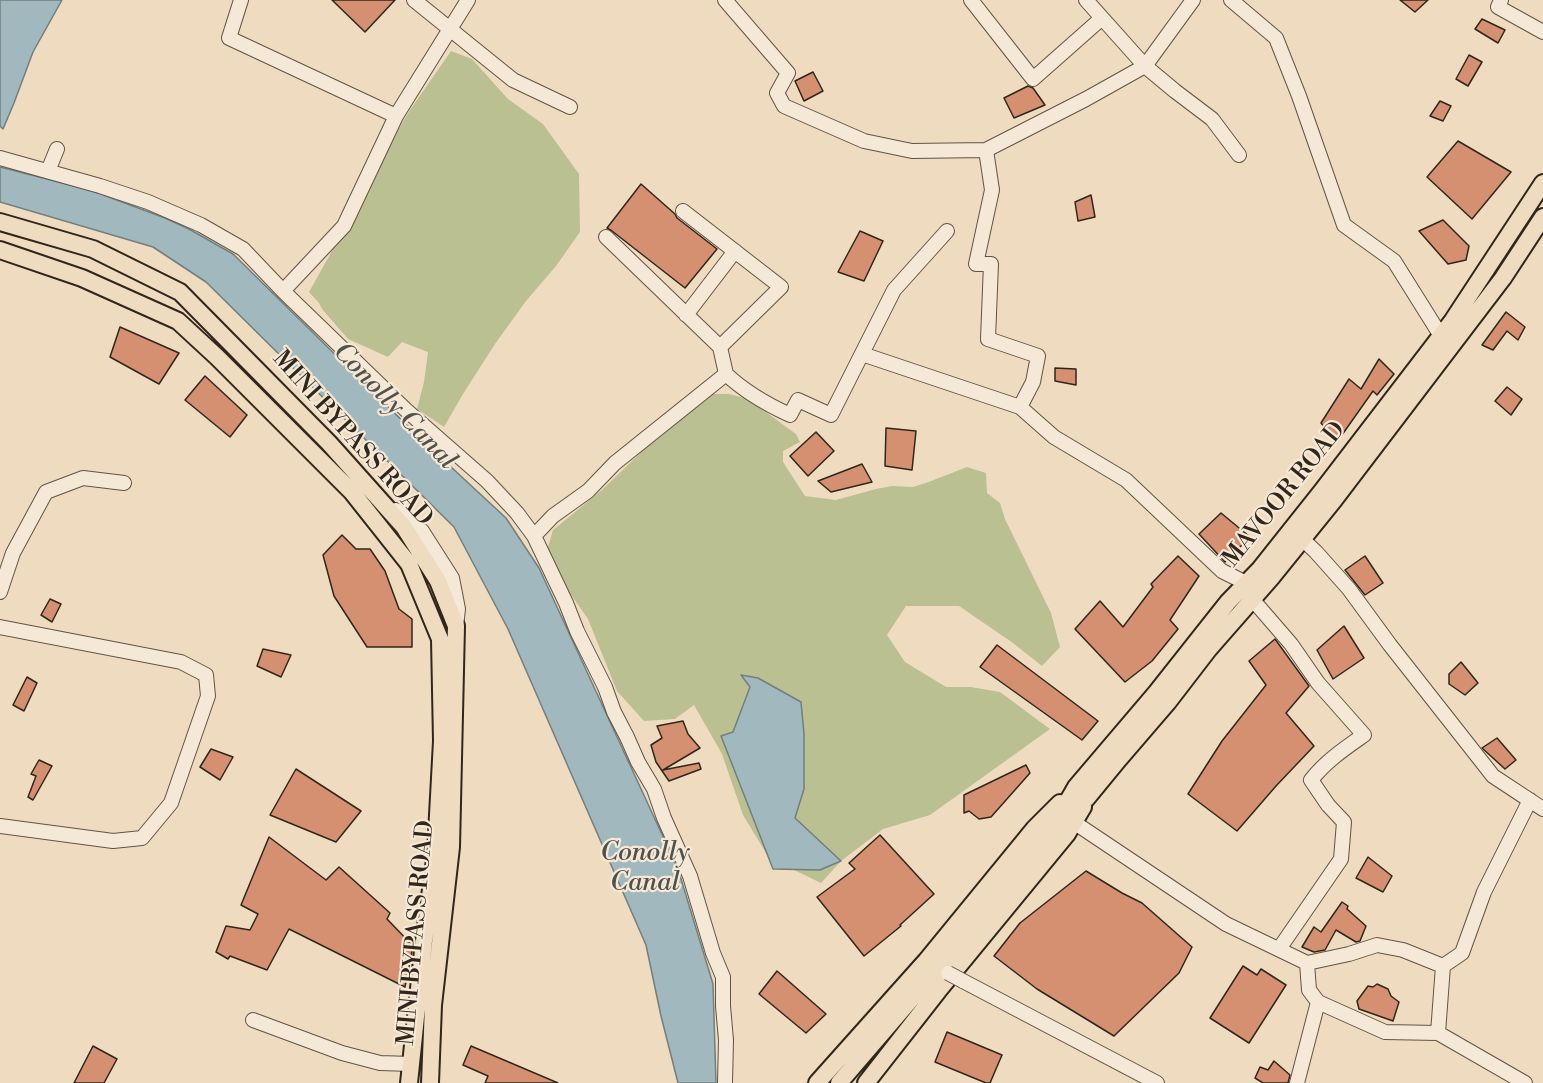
<!DOCTYPE html>
<style>
body{margin:0}
canvas{display:block;background:#efdcc0}
</style>
<canvas width="1543" height="1083"></canvas>
<script>
const ctx = document.querySelector('canvas').getContext('2d');
ctx.lineJoin = 'round';
function fill(path, color) { ctx.fillStyle = color; ctx.fill(path, 'evenodd'); }
function trace(path, color, width, dash) { ctx.strokeStyle = color; ctx.lineWidth = width; ctx.lineCap = dash ? 'butt' : 'round'; ctx.setLineDash(dash || []); ctx.stroke(path); }
function write(font, color, halo, rows, align = 'center') {
  ctx.font = font + ' "Libre Bodoni",serif'; ctx.lineWidth = 4.5; ctx.setLineDash([]); ctx.textBaseline = 'middle'; ctx.strokeStyle = halo; ctx.fillStyle = color; for (const [text, x, y, turn = 0] of rows) {
    ctx.save(); ctx.translate(x, y); ctx.rotate((+turn || 0) * Math.PI / 180); ctx.textAlign = isNaN(turn) ? turn : align; if (halo) ctx.strokeText(text, 0, 0); ctx.fillText(text, 0, 0); ctx.restore();
  }
}
const green = new Path2D(`
 M451,51L472,59L508,99L543,124L579,174L580,232L556,266L526,301L495,344L463,394L444,427L417,409L424,382L428,352L402,342L388,357L348,339L322,309L319,303L309,292L347,224L382,156L410,110Z
 M713,394H729L748,399L796,434L800,442L783,451V462L805,496L836,500L876,489L892,486L913,487L926,483L967,467L986,473L987,493L1000,503L1005,519L1051,613L1060,647L1042,666L1013,643L959,606H906L887,635L905,662L946,687H971L1000,692L1050,729L930,815L883,829L841,861L821,883L769,858L743,815L722,754L694,705L675,719L644,721L617,691L588,619L567,589L547,550L553,530L602,490L661,433Z`);
const water = new Path2D(`
 M0,0H62L33,52L14,103L3,129L0,126Z
 M0,167L90,190L165,218L189,229L233,254L422,440L506,518L539,568L678,869L713,984L716,1083H678L661,1016L646,945L508,629L454,527L206,282L153,247L0,202Z
 M741,675L758,678L801,702L804,734V789L795,818L841,861L820,870L773,869L721,736L733,732L750,687Z`);
const building = new Path2D(`
 M332,0H395L365,32Z
 M1400,0H1428L1415,12Z
 M1482,19L1505,30L1498,43L1475,29Z
 M1469,55L1482,62L1468,86L1456,79Z
 M813,72L823,91L804,101L795,81Z
 M1028,86L1033,88L1045,105L1014,118L1004,98Z
 M1440,101L1451,106L1443,121L1430,116Z
 M1458,141L1511,172L1472,219L1427,177Z
 M641,184L675,214L677,218L717,249L685,288L612,231L607,228Z
 M1091,195L1095,217L1078,221L1075,202Z
 M1443,220L1469,246L1466,260L1448,264L1419,231Z
 M860,231L883,241L864,281L838,272Z
 M1506,312L1525,327L1518,340L1507,331L1493,350L1482,345Z
 M120,327L179,353L159,384L110,357Z
 M1379,359L1394,374L1377,395L1373,391L1337,442L1321,423L1349,379L1361,389Z
 M1055,368L1076,369V385L1055,381Z
 M205,376L247,415L230,437L185,400Z
 M1507,387L1522,399L1511,415L1495,401Z
 M886,428L916,431L912,470L885,466Z
 M816,432L834,451L808,476L790,456Z
 M862,464L872,482L831,492L818,481Z
 M1221,513L1250,537L1225,562L1199,534Z
 M342,535L356,549H370L385,571L399,609L412,619V647H367L334,596L323,555Z
 M1178,556L1199,576L1170,620L1178,629L1152,661L1125,682L1075,629L1100,601L1123,627L1153,587L1151,584Z
 M1365,556L1383,583L1365,595L1345,570Z
 M50,599L61,604L52,622L41,615Z
 M1344,626L1364,658L1333,679L1317,650Z
 M1275,639L1309,686L1286,713L1314,746L1276,786L1237,831L1188,794L1222,741L1266,685L1249,661Z
 M997,645L1098,721L1082,740L980,667Z
 M263,649L291,655L281,677L257,666Z
 M1461,662L1478,683L1465,695L1449,684V674Z
 M27,677L37,683L24,711L13,705Z
 M683,721L688,734L700,748L663,770L699,763L701,769L669,781L656,762L651,745L662,738L657,726Z
 M1497,738L1516,760L1505,769L1482,748Z
 M211,749L233,757L220,780L200,767Z
 M39,760L52,766L33,800L28,797L36,776L31,774Z
 M1026,765L1030,773L991,817L979,819L969,811L964,813V795Z
 M296,769L361,811L336,842L270,815Z
 M880,835L934,894L900,925L901,926L864,956L817,897L855,869L849,863Z
 M269,837L326,880L339,867L390,913L387,919L413,946L405,987L289,929L267,970L230,956L228,959L216,952L226,926L250,930L258,914L241,905Z
 M1368,857L1392,876L1383,892L1356,878Z
 M1086,871L1122,893L1142,903L1192,947L1179,973L1114,1036L1037,989L994,956L1020,923Z
 M1342,902L1348,906L1347,909L1366,926L1360,941L1356,942L1336,930L1325,950L1314,952L1302,947L1314,927L1321,932Z
 M1243,966L1257,975L1261,969L1286,985L1249,1043L1210,1018Z
 M777,971L826,1014L806,1033L759,994Z
 M1377,984L1388,989L1391,996L1399,1002L1393,1021L1359,1009L1357,1001L1368,986L1373,987Z
 M947,1032L1002,1055L990,1083H986L935,1062Z
 M93,1046L117,1059L104,1083H74Z
 M471,1046L558,1083H485L488,1076L463,1065Z
 M1274,1061L1290,1075L1288,1083H1263L1255,1078L1260,1067L1268,1070Z`);
const minor = new Path2D(`
 M241,0L229,38L396,116L468,0
 M414,0L513,80L570,107
 M725,0L788,73L777,93L784,106L864,141L912,151L986,150L1086,99L1145,66L1175,91L1212,119L1239,155
 M971,0L1033,79L1102,18
 M1086,0L1145,66L1193,0
 M1231,0L1276,38L1299,96L1344,225L1394,261L1441,336
 M1501,0L1498,7L1543,32
 M986,150L992,190L976,264H991L988,339L1038,356L1033,382L1020,407
 M0,158L100,186L148,202L201,225L243,249L283,291L406,410L487,481L517,513L534,536
 M48,171L57,149
 M683,211L781,287L720,347
 M606,237L720,347L726,374
 M283,291L344,226L396,116
 M686,315L735,251
 M862,354L1020,407L1054,437L1126,480L1222,571L1246,583
 M396,510L422,531L452,578L458,609L456,626
 M1296,533L1316,552L1349,589L1390,645L1493,776L1543,809
 M0,592L13,553L46,492L83,478L124,483
 M1252,599L1291,644L1318,683L1364,735C1344,749 1326,761 1311,780L1328,805L1344,822L1341,859L1279,949
 M0,627L181,662L206,675L208,696L171,803L142,838L113,841L0,826
 M1075,823L1226,924L1307,963L1349,954L1377,945L1403,950L1443,966
 M1307,963L1309,990L1318,1002L1385,1032L1438,1033L1525,1083
 M1443,966L1462,953L1484,892L1530,800
 M963,981L1157,1083
 M253,1020L342,1053L380,1063L411,1064
 M1438,1033L1443,966
 M725,1083L726,1040L723,1006V977L713,953L690,876L664,818L654,789L638,762L627,737L614,712L605,687L577,631L566,603L534,536L553,516L588,491L615,463L726,374C745,392 766,404 790,415L798,400L831,415L894,290L947,231
 M1297,1083L1318,1002`);
const major = new Path2D(`
 M0,222L93,249L180,292L329,443L404,527L438,581L456,626L451,847L433,1005L430,1083
 M0,250L82,278L178,321L217,357L352,492L409,564L440,639L442,741L436,852L424,941L409,1083
 M1062,820L1087,798L1119,759L1168,702L1208,650L1271,578L1334,500L1503,278L1543,217
 M817,1083L926,961L1034,829L1060,803
 M839,1083L974,926L1053,827L1076,787L1156,693L1228,602L1260,569L1322,491L1453,320L1543,183
 M866,1083L938,991L1067,834L1083,807`);
const minorBridge = new Path2D(`
 M948,973L963,981`);
const streetNames = [
 ["MINI BYPASS ROAD",352,439,48],
 ["MAVOOR ROAD",1285,495,-51],
 ["MINI BYPASS ROAD",417,933,-85]
];
const waterNames = [
 ["Conolly Canal",394,407,46],
 ["Conolly",645,854],
 ["Canal",645,884]
];
fill(green, '#bac092');
fill(water, '#a0b8be');
trace(water, '#737e7d', 1.5);
fill(building, '#d59072');
trace(building, '#30261c', 1.5);
trace(minor, '#605445', 16);
trace(major, '#30261c', 20);
trace(minor, '#f5e8d6', 14);
trace(major, '#efdcc0', 16);
trace(minorBridge, '#605445', 16, []);
trace(minorBridge, '#f5e8d6', 14);
write('24px', '#30261c', '#f5e8d6', streetNames);
write('italic 26px', '#52524d', '#f5e8d6', waterNames);
</script>
